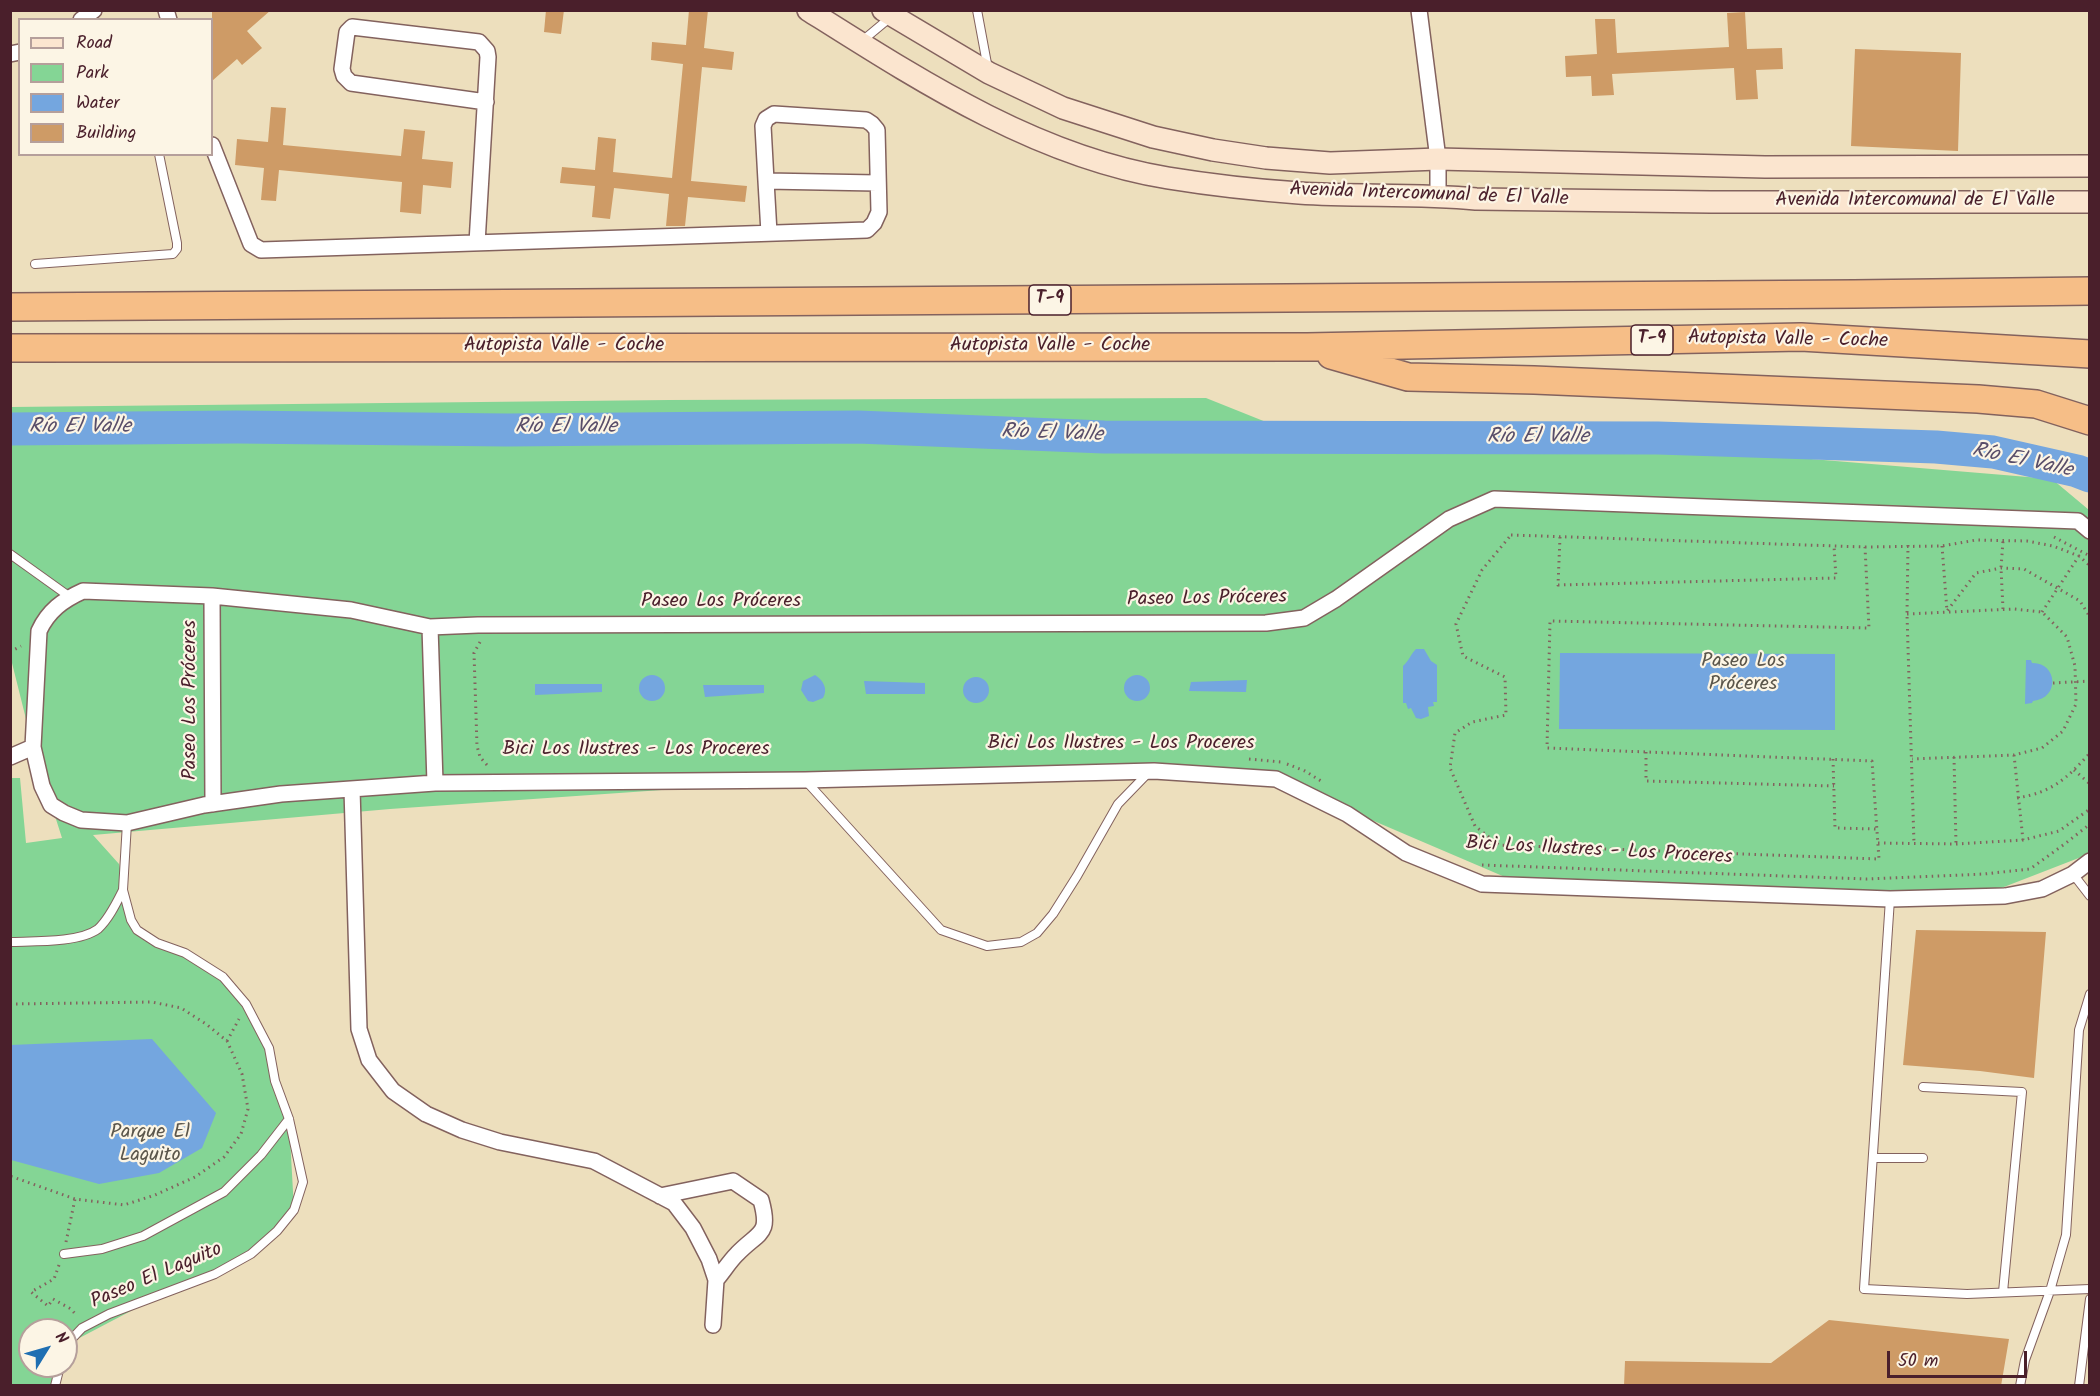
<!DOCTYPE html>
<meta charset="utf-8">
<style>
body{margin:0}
#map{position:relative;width:2100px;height:1396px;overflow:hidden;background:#eddfbd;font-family:Kalam,sans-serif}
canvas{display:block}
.frame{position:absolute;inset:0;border:12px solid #4a1f2b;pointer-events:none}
.legend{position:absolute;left:18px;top:18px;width:195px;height:138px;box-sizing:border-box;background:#fcf5e5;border:2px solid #b59f9b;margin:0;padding:8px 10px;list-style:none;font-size:18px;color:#4a1f2b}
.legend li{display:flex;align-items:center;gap:12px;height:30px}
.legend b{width:30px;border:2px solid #b59f9b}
.north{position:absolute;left:18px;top:1318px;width:60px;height:60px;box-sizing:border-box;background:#fcf5e5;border:2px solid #b59f9b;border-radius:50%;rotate:53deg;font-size:16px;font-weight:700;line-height:24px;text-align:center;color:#4a1f2b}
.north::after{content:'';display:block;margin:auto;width:21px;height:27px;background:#1f6fb2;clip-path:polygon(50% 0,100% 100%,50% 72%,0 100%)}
.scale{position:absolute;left:1887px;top:1351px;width:140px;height:27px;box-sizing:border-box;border:3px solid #4a1f2b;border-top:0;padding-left:8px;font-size:18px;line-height:21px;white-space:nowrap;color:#4a1f2b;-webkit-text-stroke:4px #fcf5e5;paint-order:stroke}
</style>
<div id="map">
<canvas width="2100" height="1396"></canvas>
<div class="frame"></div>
<ul class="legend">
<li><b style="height:8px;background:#fbe5cf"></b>Road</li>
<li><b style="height:16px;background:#84d595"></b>Park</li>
<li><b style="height:16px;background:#74a6df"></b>Water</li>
<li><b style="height:16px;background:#ce9b66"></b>Building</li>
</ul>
<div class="north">N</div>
<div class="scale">50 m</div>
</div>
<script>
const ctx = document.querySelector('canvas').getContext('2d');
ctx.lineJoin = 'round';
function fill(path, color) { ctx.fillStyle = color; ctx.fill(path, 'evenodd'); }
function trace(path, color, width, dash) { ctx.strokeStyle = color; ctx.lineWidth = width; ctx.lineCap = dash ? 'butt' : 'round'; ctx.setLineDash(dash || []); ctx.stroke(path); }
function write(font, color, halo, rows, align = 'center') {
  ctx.font = font + ' Kalam,sans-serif'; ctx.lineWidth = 4.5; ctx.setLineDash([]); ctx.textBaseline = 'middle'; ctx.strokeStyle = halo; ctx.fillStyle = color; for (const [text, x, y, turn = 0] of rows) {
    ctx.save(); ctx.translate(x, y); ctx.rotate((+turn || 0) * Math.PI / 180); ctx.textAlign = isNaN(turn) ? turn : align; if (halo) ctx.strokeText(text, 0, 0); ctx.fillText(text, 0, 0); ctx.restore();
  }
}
const green = new Path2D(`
 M1206,398L1336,450L1751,454L2052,479L2089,510V854L1960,904L1526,886L1292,786L1150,771L805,780L390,809L93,835L119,864L131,921L157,943L223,977L269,1048L289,1119L294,1210L251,1254L169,1291L66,1345V1330H30V1366H60L55,1385H11L10,778H20L26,843L62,838L33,747L11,659V407L669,400Z`);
const water = new Path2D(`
 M1416,649H1424L1431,661L1437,665V702H1433L1434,706L1428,707L1429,716L1421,719L1416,718L1411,708L1408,709L1406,703H1403V666C1409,661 1410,655 1416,649Z
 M1560,653L1835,654V730L1559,729Z
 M2026,660H2031L2032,663C2057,662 2061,698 2033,701L2032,703L2025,704Z
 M815,675C824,681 828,689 823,698L813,702L808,701L801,690L803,681Z
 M639 688a13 13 0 1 1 26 0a13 13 0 1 1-26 0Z
 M1124 688a13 13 0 1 1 26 0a13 13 0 1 1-26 0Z
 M963 690a13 13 0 1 1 26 0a13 13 0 1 1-26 0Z
 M1247,680L1246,692L1189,691L1191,682Z
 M864,681L925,683V694H866Z
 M535,684H602V692L535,695Z
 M703,685H764V693L705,697Z
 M152,1039L216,1113L202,1148L159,1173L99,1184L11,1160V1045Z`);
const river = new Path2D(`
 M10,429L237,427L507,430L858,427L1104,437L1658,438L1936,447L1993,452L2077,471L2090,476`);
const building = new Path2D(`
 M212,10H271L247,31L262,48L242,65L237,59L212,81Z
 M546,10H564L561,34L544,32Z
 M689,10H708L704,48L734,52L732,70L702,67L691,181L747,186L745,202L688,197L685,226H666L669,194L614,188L610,219L592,217L595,186L560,183L562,167L595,170L598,137L616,139L613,172L672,178L683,64L651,60L652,42L686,45Z
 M1745,12L1747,49L1782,48L1783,69L1756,70L1758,99L1736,100L1734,68L1612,74L1614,95L1592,96L1591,76L1566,77L1565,56L1597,54L1595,19H1615L1617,53L1729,47L1727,13Z
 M1855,49L1961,53L1958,151L1851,146Z
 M271,107L286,108L283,145L401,156L404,129L425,131L422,159L453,162L451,188L423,185L421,214L400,212L402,182L279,170L276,201L261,200L264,168L235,165L237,139L268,142Z
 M1916,930L2046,932L2034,1078L1980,1071L1903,1065Z
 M1829,1320L2009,1339L2001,1386H1624L1625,1361L1771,1363Z`);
const path = new Path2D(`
 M1511,535L1865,547L1869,628L1550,621L1547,748L1872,761L1879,859L1499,845L1475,826L1450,768L1455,733L1472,722L1506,715L1505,677L1463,656L1456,624L1482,570Z
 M1560,537L1558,585L1836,578L1834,546
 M2054,537L2090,556
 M1908,545L1907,614L1914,844
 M1942,546L1947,611L1976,573L2001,568L2024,569L2080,601L2090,617
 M1865,547L1942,546L1976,540L2027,541L2053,546L2079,556L2090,566
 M2003,609L2001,568L2003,541
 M2042,612L2079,556
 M1907,614L2014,609L2042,612L2067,637L2075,666L2076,704L2063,731L2042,748L2014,755L1912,759
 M480,642L474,653L477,746L480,757L487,765
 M10,652L21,646
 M2053,683L2090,681
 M1646,752V781L1834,786
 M2014,755L2023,840
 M1954,757L1956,844
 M1249,759L1281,762
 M1833,759L1835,828L1877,829
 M1287,764L1305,771L1321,781
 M2074,770L2090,784
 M2017,798C2053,792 2066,779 2090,753
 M1878,843L1956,844L2023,840L2059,831L2090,809
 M1482,865L1866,879L1984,874L2030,869L2066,843L2090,824
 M10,1004L152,1002L181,1008L206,1024L227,1041L242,1074L248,1109L241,1134L224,1157L195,1177L155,1195L124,1205L75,1199L10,1176
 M227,1041L239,1019
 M66,1242L75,1199
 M59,1265L54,1279L31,1292L48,1306L53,1299L71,1309L77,1316`);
const lane = new Path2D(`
 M977,10L988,69
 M862,41L892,16
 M35,264L173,254L177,249V243L159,154
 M10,554L70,597
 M806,781L941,930L987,946L1021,942L1037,933L1053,914L1077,876L1118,804L1148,773
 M2073,874L2090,896
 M1890,899L1864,1289L1967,1294L2090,1289
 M10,942C33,941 79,943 98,929C109,919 117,902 123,890
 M1923,1087L2022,1092L2003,1292
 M1873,1158H1923
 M64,1254L102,1249L143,1236L224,1192L261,1155L289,1119
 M66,1345L82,1328L109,1314L215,1274L251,1254L277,1231L294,1210L303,1182L289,1119L275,1081L269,1048L246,1004L223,977L185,953L157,943L137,930L131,920L123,890L127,823
 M55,1386L60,1366
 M2020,1386L2025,1360L2050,1291L2066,1235L2079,1030L2090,994
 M2079,1386L2090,1299`);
const street = new Path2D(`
 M166,10L169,20
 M1419,10L1438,159V195
 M81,20L94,10
 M10,54L20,52
 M212,145L251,244L261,250L867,230L874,223L879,212L877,130L872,124L866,120L774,114L766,119L763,126L766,181L877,183
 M766,181L769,233
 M477,243L488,57L487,51L479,42L352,27L347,32L342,69L344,76L351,83L486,102
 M212,596L83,591C63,600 48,611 39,631L33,747L42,786L51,805L64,813L81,820L127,823L204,805L281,794L435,783L805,780L1154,771L1276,779L1347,814L1406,853L1482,884L1890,899L2005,896L2042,889L2073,874L2090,861
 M430,627L435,783
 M10,757L33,747
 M352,789L359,1029L369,1060L393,1091L426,1114L462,1130L500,1142L594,1161L674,1203L693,1228L709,1259L716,1280L713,1325
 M213,804L212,596L351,610L430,627L478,625L1266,623L1304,618L1336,599L1449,519L1494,499L2078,521L2090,531
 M660,1196L733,1181L761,1200C771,1236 759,1231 737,1254C729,1262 723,1272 716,1280`);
const secondary = new Path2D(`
 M808,10C919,80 1037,157 1168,178C1211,185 1256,190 1299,193C1358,197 1417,193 1476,199L1711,202H2090
 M883,10L989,73L1063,108L1153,137L1213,150L1266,158L1330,163L1438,159L1765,167L2090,166`);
const highway = new Path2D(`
 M10,307L1854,294L2090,291
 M10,348L1307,347L1801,337L2090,354
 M1331,355L1408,377L1534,380L1978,399L2036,404L2090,421`);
const shields = [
 [1050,300,42],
 [1652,340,42]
];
const shieldNames = [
 ["T-9",1050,300],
 ["T-9",1652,340]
];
const streetNames = [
 ["Avenida Intercomunal de El Valle",1429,196,2],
 ["Avenida Intercomunal de El Valle",1915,202],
 ["Autopista Valle - Coche",1788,341,1],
 ["Autopista Valle - Coche",564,347],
 ["Autopista Valle - Coche",1050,347],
 ["Paseo Los Próceres",1207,600,-1],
 ["Paseo Los Próceres",721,603],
 ["Paseo Los Próceres",192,700,-90],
 ["Bici Los Ilustres - Los Proceres",1121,745],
 ["Bici Los Ilustres - Los Proceres",636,751],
 ["Bici Los Ilustres - Los Proceres",1599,852,3],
 ["Paseo El Laguito",157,1277,-23]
];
const parkNames = [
 ["Paseo Los",1743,663],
 ["Próceres",1743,686],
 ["Parque El",150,1134],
 ["Laguito",150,1157]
];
const waterNames = [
 ["Río El Valle",80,428],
 ["Río El Valle",566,428],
 ["Río El Valle",1052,435,2],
 ["Río El Valle",1538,438],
 ["Río El Valle",2022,462,12]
];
fill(green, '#84d595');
fill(water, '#74a6df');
trace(river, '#74a6df', 33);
fill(building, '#ce9b66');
trace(lane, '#83625e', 10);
trace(street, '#83625e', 18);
trace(secondary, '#83625e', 24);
trace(highway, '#83625e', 30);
trace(path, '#83625e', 3, [1.5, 4.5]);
trace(lane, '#fff', 8);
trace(street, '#fff', 15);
trace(secondary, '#fbe5cf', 21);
trace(highway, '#f6be87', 27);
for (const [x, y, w] of shields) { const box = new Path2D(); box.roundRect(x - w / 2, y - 15, w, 30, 4.5); ctx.fillStyle = '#fcf5e5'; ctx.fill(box); trace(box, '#4a1f2b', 1.5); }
write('bold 18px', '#4a1f2b', null, shieldNames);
write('20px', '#4a1f2b', '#fcf5e5', streetNames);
write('20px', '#5b564b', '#fcf5e5', parkNames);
write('italic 21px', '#594e6a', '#fcf5e5', waterNames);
</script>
